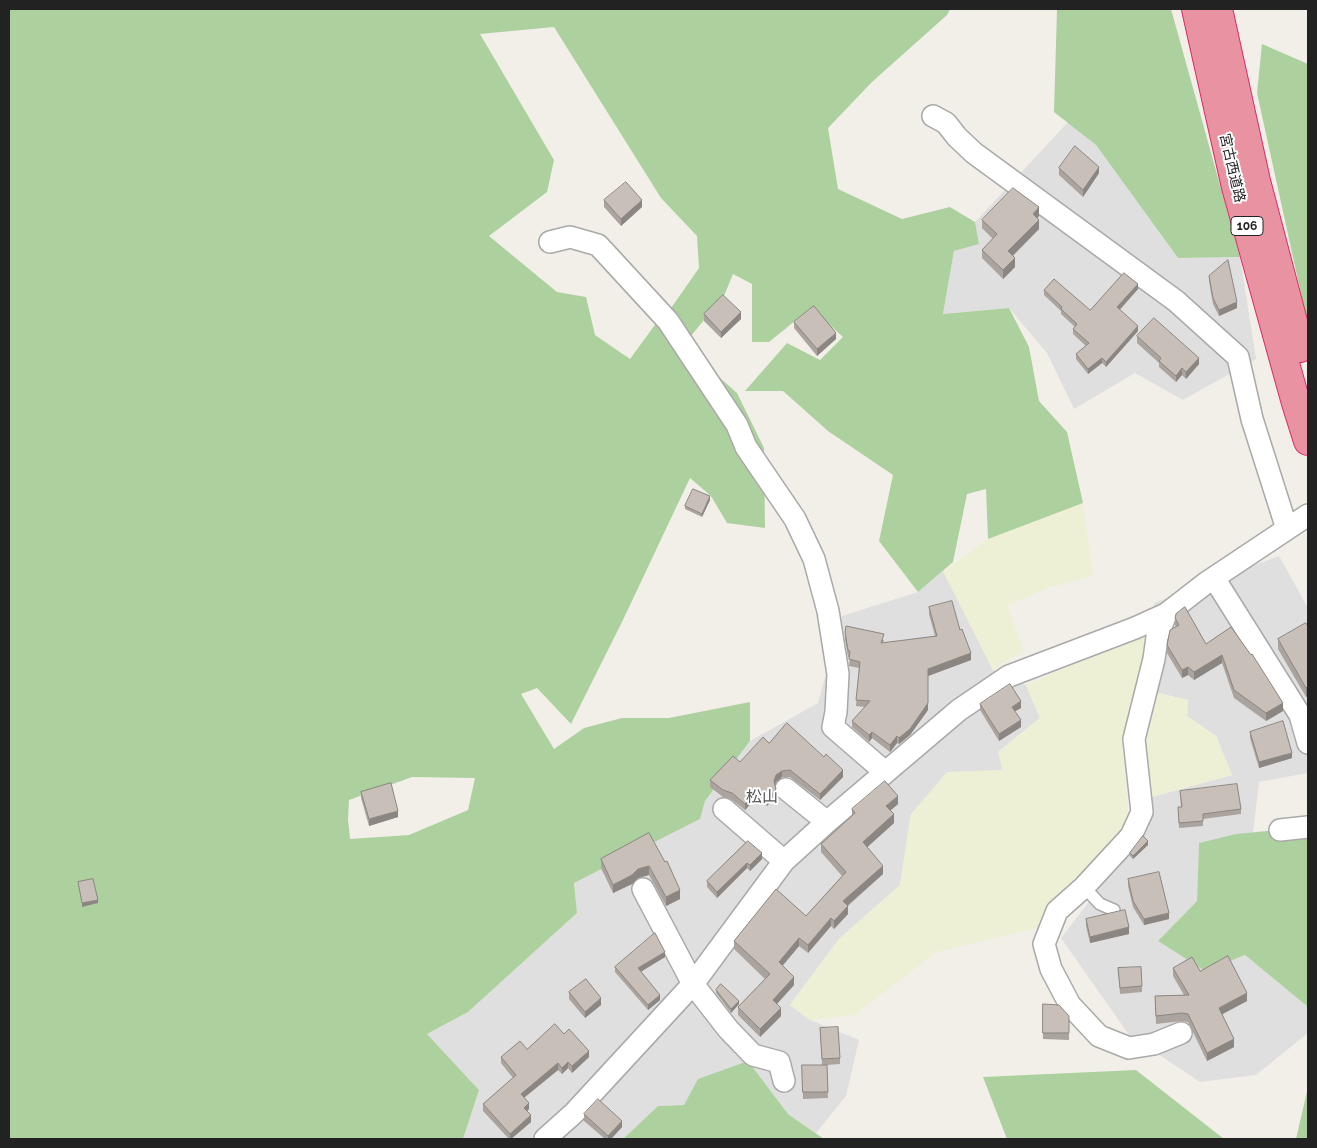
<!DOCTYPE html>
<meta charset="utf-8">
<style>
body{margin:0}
#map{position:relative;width:1317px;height:1148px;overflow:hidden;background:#f2efe9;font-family:Raleway,sans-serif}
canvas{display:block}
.frame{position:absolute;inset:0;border:10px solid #222;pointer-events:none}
</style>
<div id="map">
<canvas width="1317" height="1148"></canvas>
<div class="frame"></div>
</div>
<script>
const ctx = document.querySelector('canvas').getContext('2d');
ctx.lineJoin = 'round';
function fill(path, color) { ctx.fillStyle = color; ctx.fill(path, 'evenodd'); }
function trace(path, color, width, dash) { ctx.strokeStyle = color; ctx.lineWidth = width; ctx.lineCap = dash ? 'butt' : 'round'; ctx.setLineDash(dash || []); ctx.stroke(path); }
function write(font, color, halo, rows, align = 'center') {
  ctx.font = font + ' Raleway,"Noto Sans JP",sans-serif'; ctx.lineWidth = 4; ctx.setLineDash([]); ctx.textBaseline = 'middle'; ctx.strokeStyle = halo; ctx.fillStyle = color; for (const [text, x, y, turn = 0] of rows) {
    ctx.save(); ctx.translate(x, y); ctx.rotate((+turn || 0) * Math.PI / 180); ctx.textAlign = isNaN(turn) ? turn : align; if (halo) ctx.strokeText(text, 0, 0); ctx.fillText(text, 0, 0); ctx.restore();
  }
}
const residential = new Path2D(`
 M1068,122L1096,145L1178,258L1240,257L1256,359L1183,400L1135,373L1074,409L1047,353L1009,308L943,314L954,251L979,244L975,222Z
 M1279,556L1308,608V773L1259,782L1253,833L1199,843L1197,901L1158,941L1205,971L1245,955L1308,1007V1033L1256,1075L1200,1082L1129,1035L1061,938L1112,872L1151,797L1232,775L1216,736L1187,716L1188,700L1158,693L1154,603Z
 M943,571L993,670L1026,685L1040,718L998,752L1003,771L911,814L900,885L839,939L790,1005L810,1020L859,1040L846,1096L816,1133L788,1114L748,1061L684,1105L658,1106L623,1139H463L479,1090L427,1034L468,1012L577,913L574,883L700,819L705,801L750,741L818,703L842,616L918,592Z`);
const farmland = new Path2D(`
 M1083,503L1093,576L1048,588L1007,606L1024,650L993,670L943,571L988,539Z
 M1150,632L1122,745L1129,820L1084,870L1037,928L937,952L854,1015L810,1020L790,1005L839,939L900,885L911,814L947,772L1003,770L998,752L1040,718L1026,685Z
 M1158,693L1188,700L1187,716L1216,736L1232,775L1151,797L1145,747Z`);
const forest = new Path2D(`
 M9,9H950L947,15L872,82L828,128L838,189L902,219L950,207L975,222L979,244L954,251L943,314L1009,308L1029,347L1039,401L1067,432L1083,503L988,539L986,489L967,494L953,562L918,592L879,541L893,475L828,431L783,391H745L787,343L820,360L843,337L811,308L769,342H752V284L733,274L724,296L690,337L669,311L699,268L697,236L661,198L554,27L480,34L554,160L547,192L489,236L557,292L586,297L595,335L630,359L657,322L737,393L764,448L765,528L727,523L711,496L690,478L622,622L571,724L537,688L521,694L554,749L584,728L622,718H669L750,702V741L705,801L700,819L574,883L577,913L468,1012L427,1034L479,1090L463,1139H9ZM412,777L475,778L468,810L409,835L350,839L348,819L349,800Z
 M1057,9H1171L1240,257L1178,258L1096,145L1054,112Z
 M1262,44L1308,64V320L1307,321L1257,93Z
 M1308,827V1007L1245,955L1205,971L1158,941L1197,901L1199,843L1236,834Z
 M748,1061L788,1114L824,1139H623L658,1106L684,1105L698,1079Z
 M1136,1070L1224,1139H1007L983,1077Z
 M1308,1087V1139H1296Z`);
const lane = new Path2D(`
 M1084,887L1100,904L1114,910`);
const street = new Path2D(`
 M933,116L946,123L957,137L974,153L1176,301L1238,357L1252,419L1287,529
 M550,242L570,237L598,245L668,321L737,425L746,447L795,519L814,559L828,611L838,674L836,712L833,727L885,772
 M1214,578L1300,715L1308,743
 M1166,614L1157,637L1154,659L1134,739L1142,812L1131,836L1084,887L1057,911L1044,944L1051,969L1070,1005L1099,1036L1129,1048L1154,1044L1181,1033
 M786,789L827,822
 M724,809L784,861
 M1280,830L1308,827
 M643,889L693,984L728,1029L753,1055L779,1062L784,1081
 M545,1139L574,1113L693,984L784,861L827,822L959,710L1009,676L1135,628L1166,614L1206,583L1308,515`);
const highway = new Path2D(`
 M1196,9L1236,187L1296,403L1308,441
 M1218,9L1256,181L1300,348`);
const wall = new Path2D(`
 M1059,168L1099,173L1083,197L1059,175Z
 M604,200L642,207L621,226L604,207Z
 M1039,216L1037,218L1039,229L1013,256L1015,267L1003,279L982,258V250L993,239L982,228V220Z
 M1209,276L1237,308L1219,316L1213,304L1209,281Z
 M1138,289L1120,310L1138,331L1106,367L1102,363L1088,374L1076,359V354L1086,346L1073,334V329L1075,327L1061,314V311L1044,295V290L1090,310Z
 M704,314L741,319L721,338L704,321Z
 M794,322L836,339L817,356L794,328Z
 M1137,336L1199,364L1186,379L1182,375L1176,382L1159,367V363L1137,343Z
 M710,500L702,517L685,509V506Z
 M929,607L960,630L971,660L928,676V710L910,735L899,744L897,743L890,752L872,738L869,742L852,727V721L865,707L856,706L859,668L849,666L850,657H848L845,639V632L884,640L883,643L935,636L929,614Z
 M1175,618L1206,644L1231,627L1283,711L1266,721L1234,698L1222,663L1194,680L1188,675L1182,678L1167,653V645L1176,627L1175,625Z
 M1308,627V696L1306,697L1278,649V639Z
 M980,704L1021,708L1015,711L1021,727L999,741L980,710Z
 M1250,732L1292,758L1259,768L1250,738Z
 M769,743L843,777L820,800L790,777H782L776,782L775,785L776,795L767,806L755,799L745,810L732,800L723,797L710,787V780L740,762Z
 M1180,791L1241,809V814L1203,819V826L1179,828L1178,807H1181Z
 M361,792L398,817L369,826L361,798Z
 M898,804L890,811L894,823L867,847L883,874L848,906V914L834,929L831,926L808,953L799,946L782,966L794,985L777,1004L781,1016L760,1037L738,1015V1007L765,979L734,949V941L806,916L842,876L821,852V844L852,816V809Z
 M748,841L762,859L750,871L747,868L717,898L707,887V881Z
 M1148,845L1133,859L1130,856V853Z
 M601,859L665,862L680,899L666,906L649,875L638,878L632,884L613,893L601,868Z
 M1128,879L1169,919L1144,925L1133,907L1128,886Z
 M1086,919L1129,934L1090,943L1086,926Z
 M665,957L641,972L660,1000L648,1010L615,972V967Z
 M1118,968L1142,986V992L1120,994Z
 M1173,968L1200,971L1247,1001L1222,1014L1234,1047L1207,1061L1188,1022L1182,1021L1156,1024L1155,996L1184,995L1173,976Z
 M716,990L739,1004L731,1013L716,993Z
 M569,992L601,1005L585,1018L569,999Z
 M1043,1004L1069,1016V1040L1043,1039Z
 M820,1028L840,1058V1064L827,1065L828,1098L803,1099L802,1065H822Z
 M564,1034L589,1057L572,1073L568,1068L562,1074L558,1070L524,1098L529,1109L527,1111L531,1122L511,1139H509L483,1111V1104L513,1078L501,1063V1057L527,1049Z
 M584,1114L622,1127L611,1139H605L584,1121Z`);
const shadedWall = new Path2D(`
 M1099,167V173L1083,197V190Z
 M642,200V207L621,226V219Z
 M1039,207V216L1033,223V214Z
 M1039,220V229L1008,260V251Z
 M1015,258V267L1003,279V270Z
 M1138,284V289L1117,312V307Z
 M1237,302V308L1219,316V310Z
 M741,312V319L721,338V332Z
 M1138,326V331L1106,367V362Z
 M836,333V339L817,356V349Z
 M1102,358V363L1088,374V369Z
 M1199,358V364L1186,379V372Z
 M1182,368V375L1176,382V376Z
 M710,496V500L702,517V514Z
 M971,653V660L928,676V669Z
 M1222,655V663L1194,680V672Z
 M1188,667V675L1182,678V670Z
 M1308,686V696L1306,697V688Z
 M1021,701V708L1012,713V707Z
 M928,703V710L910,735L899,744V738Z
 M1283,703V711L1266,721V713Z
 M1021,720V727L999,741V734Z
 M872,732V738L869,742V735Z
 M897,736V743L890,752V745Z
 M1292,753V758L1259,768V762Z
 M843,770V777L820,800V794Z
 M782,771V777L776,782L774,788V781L776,775Z
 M776,789V795L767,806V800Z
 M755,792V799L745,810V804Z
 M898,796V804L886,814V806Z
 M398,811V817L369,826V819Z
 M894,814V823L863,851V842Z
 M1148,841V845L1133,859V856Z
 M762,853V859L750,871V865Z
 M747,863V868L717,898V892Z
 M649,866V875L638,878L632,884L613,893V885L638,869Z
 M883,866V874L843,909V901Z
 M680,890V899L666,906V897Z
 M98,900V903L82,907V903Z
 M848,906V914L834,929V921Z
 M1169,913V919L1144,925V919Z
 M831,918V926L808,953V945Z
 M1129,927V934L1090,943V937Z
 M799,938V946L779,970V962Z
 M665,952V957L638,973V968Z
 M794,977V985L773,1008V1000Z
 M1247,993V1001L1219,1016V1008Z
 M660,995V1000L648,1010V1005Z
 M601,998V1005L585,1018V1012Z
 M739,1001V1004L731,1013V1009Z
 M781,1008V1016L760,1037V1029Z
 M1234,1039V1047L1207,1061V1053Z
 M589,1051V1057L572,1073V1066Z
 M568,1062V1068L562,1074V1068Z
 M558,1063V1070L521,1100V1094Z
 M529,1103V1109L524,1114V1108Z
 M531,1115V1122L511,1139H510V1134Z
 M622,1121V1127L611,1139H608V1136Z`);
const building = new Path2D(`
 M1075,146L1099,167L1083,190L1059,168Z
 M626,182L642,200L621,219L604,200Z
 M1013,188L1039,207L1033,214L1039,220L1008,251L1015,258L1003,270L982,250L997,234L982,220Z
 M1228,260L1237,302L1219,310L1213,298L1209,276Z
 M1124,273L1138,284L1117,307L1138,326L1106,362L1102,358L1088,369L1076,354L1089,343L1073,329L1077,324L1061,309L1062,307L1044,290L1054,279L1090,310Z
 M723,295L741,312L721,332L704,314Z
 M814,306L836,333L817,349L794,322Z
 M1154,318L1199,358L1186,372L1182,368L1176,376L1159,361L1161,358L1137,336Z
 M693,489L710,496L702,514L685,506Z
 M952,601L960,630L962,629L971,653L928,669V703L910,729L899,738L897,736L890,745L872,732L869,735L852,721L870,701L856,700L860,662L849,659L850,651L848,650L845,632L846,626L884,634L881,643L937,636L929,607Z
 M1185,607L1206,644L1231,627L1251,655L1252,654L1283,703L1266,713L1234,690L1222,655L1194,672L1188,667L1182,670L1167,645L1170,630L1179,625L1175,618L1176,614Z
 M1306,623L1308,627V686L1306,688L1278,639Z
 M1010,684L1021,701L1012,707L1021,720L999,734L980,704Z
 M1283,721L1292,753L1259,762L1250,732Z
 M787,723L824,757L826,754L843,770L820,794L790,770L782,771L776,775L774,781L776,789L767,800L755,792L745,804L732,793L723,790L710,780L733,756L740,762L763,737L769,743Z
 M885,781L898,796L886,806L894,814L863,842L883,866L843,901L848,906L834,921L831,918L808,945L799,938L779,962L794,977L773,1000L781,1008L760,1029L738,1007L770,974L734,941L776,889L806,916L846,872L821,844L855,813L852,809Z
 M391,783L398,811L369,819L361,792Z
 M1237,784L1241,809L1203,814V821L1179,823L1178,807H1182L1180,791Z
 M649,833L665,862L667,861L680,890L666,897L649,866L638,869L632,875L613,885L601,859Z
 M1143,836L1148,841L1133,856L1130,853Z
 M748,841L762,853L750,865L747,863L717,892L707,881Z
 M1159,872L1169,913L1144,919L1133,901L1128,879Z
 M93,879L98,900L82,903L78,882Z
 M1125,910L1129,927L1090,937L1086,919Z
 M655,933L665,952L638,968L660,995L648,1005L615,967Z
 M1228,956L1247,993L1219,1008L1234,1039L1207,1053L1188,1014L1182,1013L1156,1016L1155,996L1189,995L1173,968L1192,957L1200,971Z
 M1141,967L1142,986L1120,988L1118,968Z
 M586,979L601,998L585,1012L569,992Z
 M721,984L739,1001L731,1009L716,990Z
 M1043,1004L1059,1005L1069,1016V1033H1043Z
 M555,1024L564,1034L569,1029L589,1051L572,1066L568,1062L562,1068L558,1063L521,1094L529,1103L524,1108L531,1115L510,1134L483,1104L516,1075L501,1057L520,1041L527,1049Z
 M838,1027L840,1058L822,1059L820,1028Z
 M802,1065H827L828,1092H803Z
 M598,1099L622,1121L608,1136L584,1114Z`);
const shields = [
 [1247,226,32]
];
const shieldNames = [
 ["106",1247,226]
];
const streetNames = [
 ["宮古西道路",1232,168,77]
];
const quarterNames = [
 ["松山",762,797]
];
fill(residential, '#e0dfdf');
fill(farmland, '#eef0d5');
fill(forest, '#add19e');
trace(lane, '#a9a9a9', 14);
trace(street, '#a9a9a9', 24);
trace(highway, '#dc2a67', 30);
trace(lane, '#fff', 11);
trace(street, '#fff', 21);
trace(highway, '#e892a2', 28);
fill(wall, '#aba49e');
fill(shadedWall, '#8b8681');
fill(building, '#c7bfb8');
trace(building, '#8b8681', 1);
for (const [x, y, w] of shields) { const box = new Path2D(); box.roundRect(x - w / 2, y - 9.5, w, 19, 4); ctx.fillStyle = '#fff'; ctx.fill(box); trace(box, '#222', 1); }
write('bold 12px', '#222', null, shieldNames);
write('14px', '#222', '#fff', streetNames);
write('16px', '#555', '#fff', quarterNames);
</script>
